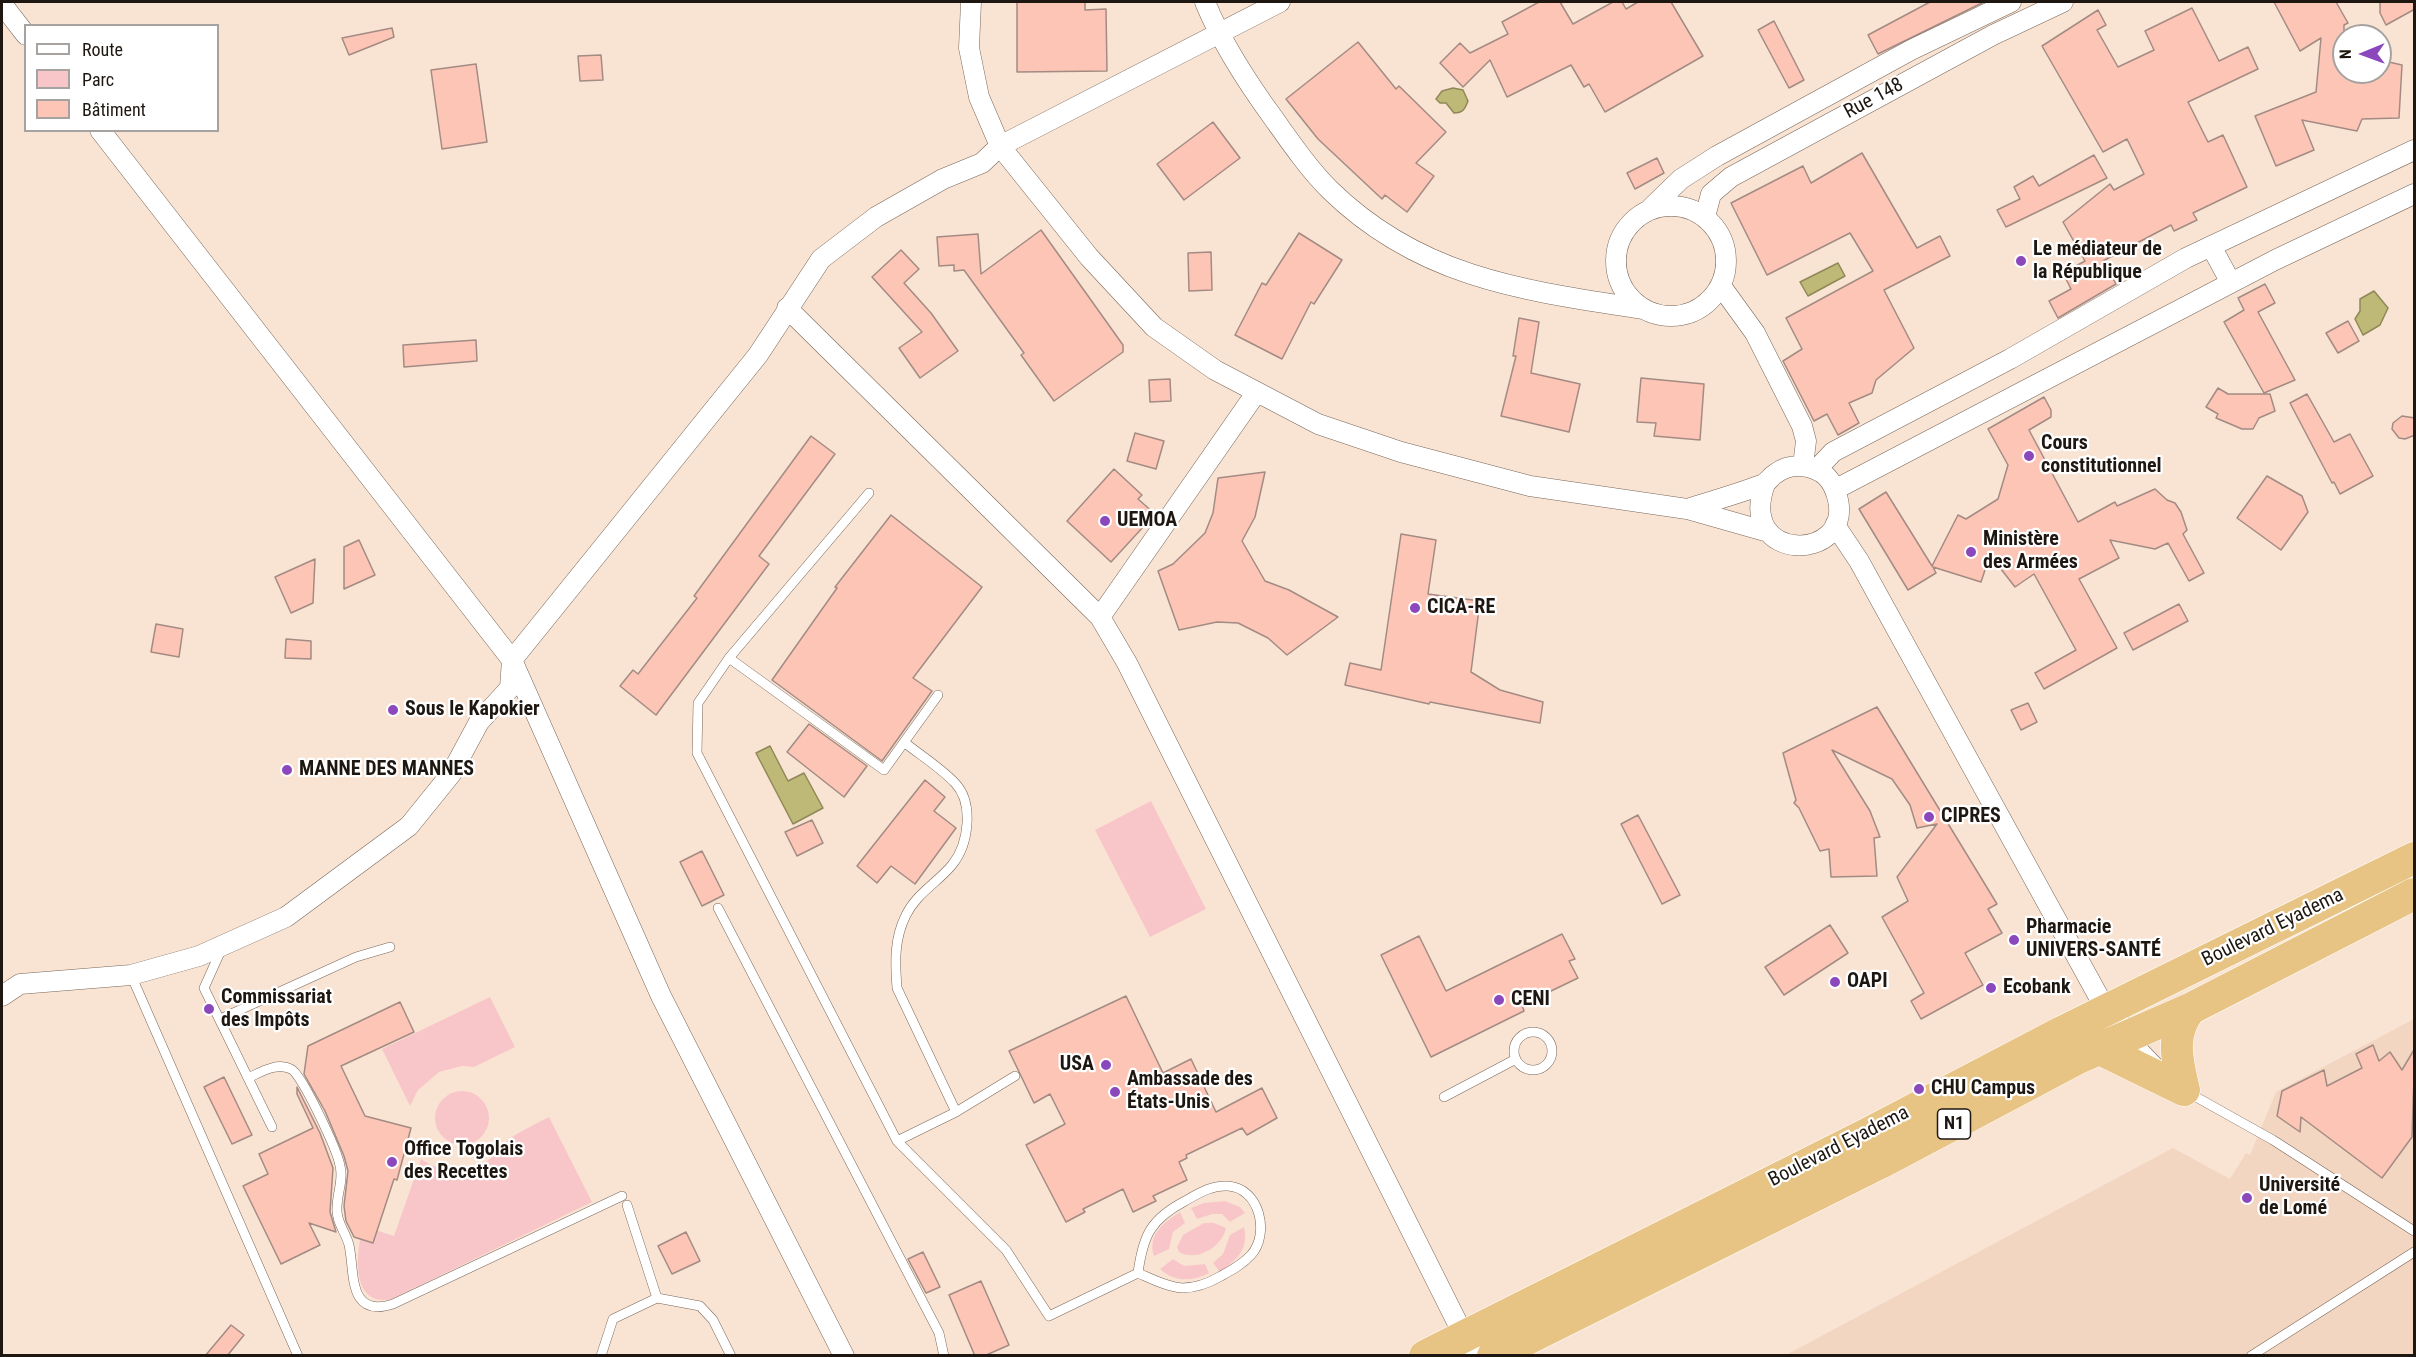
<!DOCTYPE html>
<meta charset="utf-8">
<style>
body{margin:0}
#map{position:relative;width:2416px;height:1357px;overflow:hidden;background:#f9e4d4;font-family:"Roboto Condensed",sans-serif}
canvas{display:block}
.frame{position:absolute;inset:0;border:3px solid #1e1711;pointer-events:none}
.legend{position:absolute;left:24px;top:24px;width:195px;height:108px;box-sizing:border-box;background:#fff;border:2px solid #a5a2a0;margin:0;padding:8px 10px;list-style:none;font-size:18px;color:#1e1711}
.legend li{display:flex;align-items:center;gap:12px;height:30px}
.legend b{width:30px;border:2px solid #a5a2a0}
.north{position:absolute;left:2332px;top:24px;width:60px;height:60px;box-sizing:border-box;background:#fff;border:2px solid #a5a2a0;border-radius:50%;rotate:269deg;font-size:16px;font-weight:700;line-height:24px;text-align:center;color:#1e1711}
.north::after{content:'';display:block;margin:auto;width:21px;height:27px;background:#8b48bd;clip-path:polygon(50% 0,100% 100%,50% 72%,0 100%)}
</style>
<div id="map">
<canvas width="2416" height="1357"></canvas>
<div class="frame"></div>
<ul class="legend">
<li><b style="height:8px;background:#fff"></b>Route</li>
<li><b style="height:16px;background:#f8c6c9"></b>Parc</li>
<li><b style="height:16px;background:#fdc5b5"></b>Bâtiment</li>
</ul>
<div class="north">N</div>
</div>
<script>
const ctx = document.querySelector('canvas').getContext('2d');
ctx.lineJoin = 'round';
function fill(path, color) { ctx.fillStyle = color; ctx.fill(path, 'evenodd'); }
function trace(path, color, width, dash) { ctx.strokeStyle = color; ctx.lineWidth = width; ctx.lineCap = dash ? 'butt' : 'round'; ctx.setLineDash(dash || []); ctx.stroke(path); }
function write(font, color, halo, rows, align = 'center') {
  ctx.font = font + ' "Roboto Condensed",sans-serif'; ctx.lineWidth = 4.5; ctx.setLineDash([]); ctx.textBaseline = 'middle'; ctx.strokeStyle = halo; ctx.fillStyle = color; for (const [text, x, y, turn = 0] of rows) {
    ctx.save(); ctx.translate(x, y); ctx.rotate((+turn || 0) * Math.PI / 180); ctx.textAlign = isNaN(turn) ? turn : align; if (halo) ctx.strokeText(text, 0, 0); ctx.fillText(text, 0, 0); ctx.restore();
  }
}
const built = new Path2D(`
 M2414,1019V1355L1784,1356L2173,1148L2230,1179L2246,1153L2250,1155L2276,1092Z`);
const green = new Path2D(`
 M1151,801L1206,909L1150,937L1095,830Z
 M490,997L515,1047L474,1067L462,1066L439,1072L418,1090L410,1106L382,1049Z
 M435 1118a27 27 0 1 1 54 0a27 27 0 1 1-54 0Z
 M549,1117L592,1202L392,1299C350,1308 356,1252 363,1226L394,1236L421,1159C443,1174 470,1177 491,1158C498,1152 503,1143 511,1138C522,1130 536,1124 549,1117Z
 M1225,1201L1240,1207L1245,1213L1230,1222L1222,1214H1212L1197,1219L1191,1208L1204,1203Z
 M1180,1212L1185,1223L1173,1232L1169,1249L1154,1256C1147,1235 1164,1222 1180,1212Z
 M1204,1223H1214L1226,1228C1222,1247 1197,1262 1179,1252L1177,1247L1183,1235Z
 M1244,1227C1249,1249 1237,1260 1220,1272L1213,1263L1223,1254L1230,1235Z
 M1173,1259L1184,1266L1205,1264L1209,1273C1192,1282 1174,1282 1160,1269Z`);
const water = new Path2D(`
 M1453,88L1463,90L1468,101C1465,109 1463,113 1454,113L1446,103H1440L1436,99L1442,91Z
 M1838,263L1845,276L1808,296L1800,282Z
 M2374,291L2388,308L2380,325L2363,335L2355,319L2360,311V299Z
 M770,746L788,781L804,773L823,808L793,824L756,753Z`);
const building = new Path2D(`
 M1017,2H1085V10L1106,9L1107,71L1017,72Z
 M1539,2H1560L1573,24L1613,2H1622L1626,9L1638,2H1671L1703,56L1605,112L1589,84L1584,87L1571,65L1507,97L1490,60L1463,87L1440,63L1460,43L1470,53L1508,34L1502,22Z
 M1930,2H1984L1878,54L1868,35Z
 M2274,2H2336L2348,23L2344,25V72H2380V60L2402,65L2399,118L2362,119L2357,131L2302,120L2314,150L2276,166L2255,116L2316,92L2321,38L2300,51Z
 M2380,2H2415V9L2386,25L2380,13Z
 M2192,8L2219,61L2248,47L2258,69L2188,102L2208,142L2223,135L2247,187L2193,213L2197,220L2174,231L2171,225L2103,261L2116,284L2058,318L2049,301L2071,289L2063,273L2085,261L2063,222L2110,184L2114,190L2144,174L2127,139L2103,152L2042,46L2098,10L2106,25L2097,30L2118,67L2154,50L2145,31Z
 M1774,21L1804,80L1789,88L1758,30Z
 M392,28L394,37L349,55L342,38Z
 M1358,42L1396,89L1399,86L1446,132L1416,163L1434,176L1407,212L1385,195L1382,199L1318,139L1286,99Z
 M601,55L603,80L580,81L578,56Z
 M476,64L487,142L442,149L431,70Z
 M1213,122L1240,158L1184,200L1157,164Z
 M1862,153L1917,248L1940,236L1950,256L1884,290L1914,348L1876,380L1872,393L1849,403L1859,423L1838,435L1827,414L1814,421L1783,361L1802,349L1786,318L1873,271L1850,233L1767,275L1731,203L1803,166L1811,183Z
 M2094,155L2107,178L2006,227L1997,210L2020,199L2014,187L2033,176L2039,186Z
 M1657,158L1664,173L1635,189L1627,173Z
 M1041,230L1123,345V352L1054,401L1021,355L1024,353L964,270L954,271V265L939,266L937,237L978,234L981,274Z
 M1299,233L1342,260L1314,304L1311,302L1282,359L1235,335L1262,283L1266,285Z
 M901,250L919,269L904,283L931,313L958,351L920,378L899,348L922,332L872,277Z
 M1211,252L1212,290L1189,291L1188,253Z
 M2265,284L2275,303L2258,312L2295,380L2264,393L2224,322L2244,310L2238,298Z
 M1519,318L1539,322L1531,373L1580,384L1569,432L1501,416L1516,356H1513Z
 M2348,321L2359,341L2338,353L2326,333Z
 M476,340L477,361L404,367L403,345Z
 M1641,378L1704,384L1700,440L1654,436L1656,423L1637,422Z
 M1170,379L1171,401L1150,402L1149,380Z
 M2218,388L2228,394H2270L2275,411L2259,418L2253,429H2242L2216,418L2218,414L2206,407Z
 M2307,394L2334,442L2350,434L2373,476L2340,494L2334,482L2332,483L2290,403Z
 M2044,397L2051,410V417L2029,430L2078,522L2115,502L2117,506L2155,489L2167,500L2175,503L2181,512L2187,530L2183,534L2204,573L2189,581L2168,543L2155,549L2110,540L2119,558L2079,579L2117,648L2044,689L2035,673L2076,650L2034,574L2015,587L1990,555L1981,582L1933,567L1936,573L1908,590L1859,509L1886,492L1932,566L1958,515L1966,519L1998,499L2008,465L1988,429Z
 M2402,416L2415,418V435L2405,439L2399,438L2392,429L2393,423Z
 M1135,433L1164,441L1156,469L1127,461Z
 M811,436L835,454L759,556L769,564L656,715L620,686L633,670L638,674L697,598L694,596Z
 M1114,469L1142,495L1138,499L1155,514L1111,562L1067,521Z
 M1265,472L1255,517L1242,541L1265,581L1289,590L1338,617L1287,655L1268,638L1238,623L1217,622L1179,630L1158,571L1173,564L1205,533L1213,513L1218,478Z
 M2267,476L2302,496L2308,512L2281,550L2237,518Z
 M891,515L982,587L913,678L932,691L882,761L772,680L837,588L835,587Z
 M1401,534L1436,540L1428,594L1480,601L1471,672L1500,690L1543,702L1540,723L1430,702L1429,704L1345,685L1350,663L1381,670Z
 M359,540L375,575L344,589V547Z
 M315,559L313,603L291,613L275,577Z
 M2179,604L2188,621L2133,650L2124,633Z
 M156,624L183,629L179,657L151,652Z
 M286,639L311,641V659L285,658Z
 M2028,703L2037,722L2021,730L2011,710Z
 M1877,707L1997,904L1988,909L2002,933L1965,953L1983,985L1921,1019L1911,1001L1924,993L1882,917L1908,901L1897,877L1937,824L1917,828L1910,805L1892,779L1832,750L1870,811L1880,837L1874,838L1877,876L1831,877L1829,849L1820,851L1799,808L1794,803L1796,800L1783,753Z
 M809,724L867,766L844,797L787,752Z
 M925,780L945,797L934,811L956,828L915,884L891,866L877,883L857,866Z
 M1638,815L1680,895L1662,904L1621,824Z
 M812,820L823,843L797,856L785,832Z
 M702,851L724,895L702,906L680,862Z
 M1830,925L1848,953L1784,995L1765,967Z
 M1562,934L1575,959L1569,961L1578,978L1522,1005L1524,1011L1431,1057L1381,955L1419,936L1446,991Z
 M1126,996L1163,1073L1191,1059L1216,1112L1262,1088L1277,1118L1247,1135L1242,1128L1186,1155L1187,1158L1179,1162L1187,1180L1153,1196L1156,1201L1133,1212L1123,1189L1083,1209L1085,1212L1066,1222L1026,1145L1065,1124L1050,1094L1034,1103L1009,1051Z
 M400,1002L414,1032L341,1066L365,1116L411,1128L397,1180L394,1179L373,1243L354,1237L346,1221L344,1206L348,1171L344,1156L325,1111L304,1074L308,1046Z
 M2373,1045L2379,1061L2390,1052L2402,1070L2415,1048L2412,1137L2382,1178L2301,1117L2300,1132L2277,1116L2282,1091L2324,1070L2327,1086L2362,1068L2356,1054Z
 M224,1077L252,1135L232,1144L204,1087Z
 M297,1087L320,1133L333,1168L330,1212L336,1232L309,1223L320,1245L281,1264L243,1186L268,1174L259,1154L313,1128L297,1094Z
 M686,1232L700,1261L672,1274L658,1246Z
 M923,1252L940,1287L926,1293L908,1259Z
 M981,1281L1009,1345L984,1356H975L949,1295Z
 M231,1325L244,1335L227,1356H205Z`);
const service = new Path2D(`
 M869,493L729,658L698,703L697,753L897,1141L1006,1250L1049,1316L1138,1273C1152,1279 1167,1287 1182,1288C1197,1288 1209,1283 1221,1276C1232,1270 1243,1264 1251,1255C1270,1234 1260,1188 1228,1186C1212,1185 1199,1193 1185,1201C1151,1219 1143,1235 1138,1273
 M729,658L884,770L938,695
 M904,742C920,755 941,768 955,783C974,803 969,844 952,865C937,883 917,893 906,915C894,939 895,962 897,988L956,1112
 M718,908L939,1333L944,1356
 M222,948L204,988L272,1127
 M131,975L298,1356
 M220,1019L356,957L390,947
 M1514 1051a19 19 0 1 1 38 0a19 19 0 1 1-38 0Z
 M2134,1038L2160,1065
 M248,1078C261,1072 277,1062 291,1069C302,1074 338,1152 340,1166C344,1180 336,1196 337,1211C337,1223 346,1233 349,1245C355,1271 347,1319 393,1304L622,1196
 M2189,1093L2273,1140L2414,1231
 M1444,1097L1516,1059
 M897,1141L956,1112L1015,1076
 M627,1205L657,1298L700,1306L713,1320L731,1356
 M601,1356L613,1319L657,1298
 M2251,1356L2414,1252`);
const minor = new Path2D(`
 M971,2L969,48L979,97L1000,146L1089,257L1154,327L1215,370L1318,424L1401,452L1530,486L1687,509L1768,532
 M1205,2C1222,44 1247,82 1274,119C1291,143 1309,169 1330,190C1420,278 1525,291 1643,309
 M2,4L26,35
 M100,130L512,660L661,996L844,1356
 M1616 261a55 55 0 1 1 110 0a55 55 0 1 1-110 0Z
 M1651,208L1681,179L1717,156L1911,50L2011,2
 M1705,217L1711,194L1731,177L1993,35L2063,2
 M2211,246L2231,283
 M1721,286L1755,333L1802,426L1806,441L1803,466
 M787,308L1100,617L1127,663L1474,1356
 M1817,469L1833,452L2010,359L2186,258L2414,150
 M1836,489L2275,260L2414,194
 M1687,509C1712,501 1737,494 1761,485C1768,483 1770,477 1775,474C1790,462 1812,464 1826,476C1833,483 1836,491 1838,500C1852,562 1736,564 1765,484
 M1835,525L1859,561L2106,1010L2130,1033
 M1100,617L1256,393
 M2,996L20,984L131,975L199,956L286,917L409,826L451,774L479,722L510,688L512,660L758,355L821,259L876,217L943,179L982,163L1000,146L1280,2`);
const trunk = new Path2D(`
 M2098,1048L2184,1090
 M2184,1090C2177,1061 2170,1034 2190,1009
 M1425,1356L1867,1134L2062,1032L2414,858
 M1493,1356L1880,1163L2078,1058L2190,1009L2414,894`);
const markers = [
 [2021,261,6,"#8b48bd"],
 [2029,456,6,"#8b48bd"],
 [1105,521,6,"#8b48bd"],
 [1971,552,6,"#8b48bd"],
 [1415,608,6,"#8b48bd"],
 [393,710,6,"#8b48bd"],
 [287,770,6,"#8b48bd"],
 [1929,817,6,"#8b48bd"],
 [2014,940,6,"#8b48bd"],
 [1835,982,6,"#8b48bd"],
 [1991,988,6,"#8b48bd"],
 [1499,1000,6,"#8b48bd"],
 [209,1009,6,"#8b48bd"],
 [1106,1065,6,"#8b48bd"],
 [1919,1089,6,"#8b48bd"],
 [1115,1092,6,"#8b48bd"],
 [392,1162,6,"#8b48bd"],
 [2247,1198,6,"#8b48bd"]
];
const shields = [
 [1954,1124,33]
];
const shieldNames = [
 ["N1",1954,1124]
];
const streetNames = [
 ["Rue 148",1874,99,-28],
 ["Boulevard Eyadema",2273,928,-26],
 ["Boulevard Eyadema",1839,1147,-27]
];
const poiNames = [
 ["Le médiateur de",2033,250],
 ["la République",2033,273],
 ["Cours",2041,444],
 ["constitutionnel",2041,467],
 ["UEMOA",1117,521],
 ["Ministère",1983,540],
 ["des Armées",1983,563],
 ["CICA-RE",1427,608],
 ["Sous le Kapokier",405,710],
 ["MANNE DES MANNES",299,770],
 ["CIPRES",1941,817],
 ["Pharmacie",2026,928],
 ["UNIVERS-SANTÉ",2026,951],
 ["OAPI",1847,982],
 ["Ecobank",2003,988],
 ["Commissariat",221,998],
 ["des Impôts",221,1021],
 ["CENI",1511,1000],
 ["USA",1094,1065,"right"],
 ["Ambassade des",1127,1080],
 ["États-Unis",1127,1103],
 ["CHU Campus",1931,1089],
 ["Office Togolais",404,1150],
 ["des Recettes",404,1173],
 ["Université",2259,1186],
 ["de Lomé",2259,1209]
];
fill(built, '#f2d6c1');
fill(green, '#f8c6c9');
fill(water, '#bfb978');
trace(water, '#8f8859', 1.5);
fill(building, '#fdc5b5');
trace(building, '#a38b83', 1.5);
trace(service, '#786658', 10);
trace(minor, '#786658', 21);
trace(trunk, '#fff', 33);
trace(service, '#fff', 9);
trace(minor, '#fff', 20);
trace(trunk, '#e8c484', 32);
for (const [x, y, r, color] of markers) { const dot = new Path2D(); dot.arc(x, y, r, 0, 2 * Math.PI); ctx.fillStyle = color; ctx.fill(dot); trace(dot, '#fff', 2); }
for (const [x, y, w] of shields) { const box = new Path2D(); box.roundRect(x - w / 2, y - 15, w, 30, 4.5); ctx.fillStyle = '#fff'; ctx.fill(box); trace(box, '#1e1711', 1.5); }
write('bold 18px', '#1e1711', null, shieldNames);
write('20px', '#1e1711', '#fff', streetNames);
write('bold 20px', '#1e1711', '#fff', poiNames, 'left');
</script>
